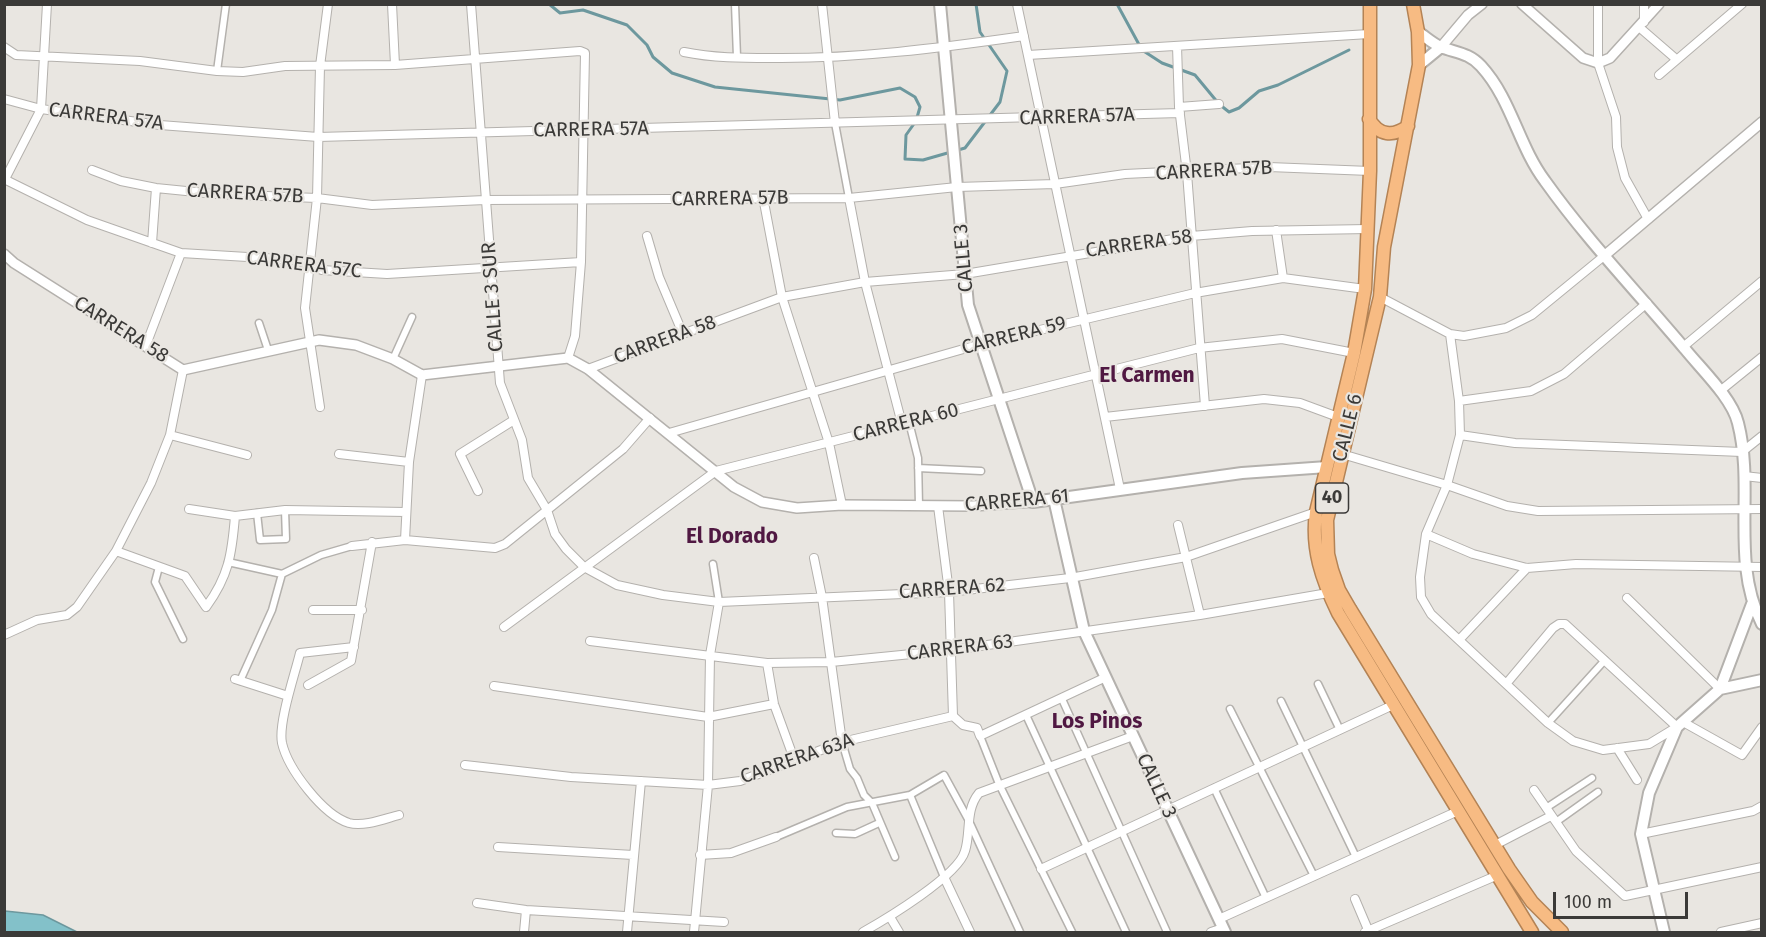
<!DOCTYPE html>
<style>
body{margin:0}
#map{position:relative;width:1766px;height:937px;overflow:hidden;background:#e9e6e1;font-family:"Fira Sans",sans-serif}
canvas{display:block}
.frame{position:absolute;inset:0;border:6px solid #3b3a38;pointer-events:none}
.scale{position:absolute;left:1553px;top:892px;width:135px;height:27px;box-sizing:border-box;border:3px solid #3b3a38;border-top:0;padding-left:8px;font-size:18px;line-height:21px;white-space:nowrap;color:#3b3a38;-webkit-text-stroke:4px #e9e6e1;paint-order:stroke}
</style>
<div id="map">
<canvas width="1766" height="937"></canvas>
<div class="frame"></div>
<div class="scale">100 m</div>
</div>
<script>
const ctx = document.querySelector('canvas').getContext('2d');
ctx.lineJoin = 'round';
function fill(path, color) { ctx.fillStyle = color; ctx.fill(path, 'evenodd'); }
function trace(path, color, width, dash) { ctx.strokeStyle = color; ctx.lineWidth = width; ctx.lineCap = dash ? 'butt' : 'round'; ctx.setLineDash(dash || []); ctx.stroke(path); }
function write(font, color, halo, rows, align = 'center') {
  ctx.font = font + ' "Fira Sans",sans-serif'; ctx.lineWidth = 4.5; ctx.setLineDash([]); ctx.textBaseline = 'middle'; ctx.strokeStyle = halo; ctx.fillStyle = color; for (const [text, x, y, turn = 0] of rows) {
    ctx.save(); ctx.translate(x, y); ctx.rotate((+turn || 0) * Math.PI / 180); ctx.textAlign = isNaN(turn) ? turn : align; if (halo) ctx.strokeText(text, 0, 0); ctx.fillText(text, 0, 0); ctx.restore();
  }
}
const water = new Path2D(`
 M5,911L43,915L77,932H5Z`);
const stream = new Path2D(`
 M549,4L560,13L583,10L627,25L647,45L653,57L672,73L715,87L840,100L900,88L915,97L920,107L916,121L906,135L905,159L923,160L965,148L1000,102L1007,71L980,32L976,4
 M1117,4L1142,50L1162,63L1195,75L1219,104L1229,112L1239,108L1259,91L1278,85L1349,50`);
const pedestrian = new Path2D(`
 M735,4L737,57
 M217,71L226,4
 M835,123L849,198
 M259,323L268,350
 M393,359L412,317
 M909,422L918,458L919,506
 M918,468L981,471
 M257,513L260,540L286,539L285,510
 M228,562L282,574L321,555L352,546
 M713,564L719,602
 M159,567L155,582L183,639
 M240,681L272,610L282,574
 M1318,684L1340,730
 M1062,699L1167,932
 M1281,701L1356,857
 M1230,709L1314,876
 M1026,715L1126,932
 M1548,723L1605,660
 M980,736L999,784L1072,932
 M842,742L850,769L857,778L864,795L872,803L895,857
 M1214,788L1266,898
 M910,795L944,877
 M1546,808L1592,778
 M1556,822L1598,792
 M836,833L855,834L879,823
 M776,837L847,807L910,795L944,775L968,819L1020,932`);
const minor = new Path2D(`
 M392,4L395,65
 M471,4L500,383L522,440L528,478L547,510L555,534L566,549L584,567L617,585L663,595L719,602L949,592L1070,578L1186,557L1316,512
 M822,4L835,123
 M1017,4L1120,489
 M1598,4V63L1616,117L1617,147L1625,178L1648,219
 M1644,22V4
 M1639,27L1676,59
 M1177,46L1179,107L1187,173L1205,406
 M4,47L16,55L140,61L217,71L243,72L285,66L395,65L580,51L585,53L581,262L575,336L568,358
 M684,52C713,58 742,58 771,58C856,59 940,48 1024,36
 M1028,55L1369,34
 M1659,75L1742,4
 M4,99L41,109L160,125L318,137L1180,113
 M1179,107L1219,104
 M92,170L121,181L156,188L216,194L317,198L372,205L485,200L849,198L957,187L1055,184L1125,174L1269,167L1370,171
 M6,180L87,220L181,253L297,260L322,270L387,274L581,262
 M4,181L41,109L47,4
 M763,197L782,297L829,443L842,505
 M849,198L865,282L902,424
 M1276,230L1283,278
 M647,236L659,277L683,334
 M152,243L156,188
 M1380,297L1450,334L1464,336L1506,328L1532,315L1604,256
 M1450,334L1459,401L1460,435L1447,485L1426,534L1420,577L1421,597L1431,614L1548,723L1573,741L1603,750L1649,744L1677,727L1565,624H1559L1553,628L1506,684
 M146,345L181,253
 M1683,347L1762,281
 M588,369L782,297L865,282L965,274L1191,236L1252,231L1368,229
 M1720,391L1762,357
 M1459,401L1531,391L1564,374L1647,303
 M320,407L305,308L317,198L320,66L328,4
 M1105,417L1264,399L1300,403L1338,417
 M669,433L981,344L1195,293L1283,278L1365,289
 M170,435L247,455
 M1460,435L1515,443L1742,452L1762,436
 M339,454L409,462
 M1342,454L1447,485L1507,506L1538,511L1762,509
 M1744,476L1762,478
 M478,491L460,454L514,420
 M938,506L949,592L953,716
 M189,509L235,516L285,510L406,512
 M1178,525L1200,615
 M1426,534L1473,554L1527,568L1576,564L1762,567
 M405,540L409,462L422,375
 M352,546L405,540L495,548L505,544L623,449L650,418
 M116,551L185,576L206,607C229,576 232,553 235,516
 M814,558L822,597L842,742
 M1627,598L1720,689
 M313,610H362
 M504,627L716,471L1199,348L1282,339L1354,353
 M4,635L37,620L67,615L77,607L116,551L151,483L170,435L183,370
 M1459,640L1527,568
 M590,641L767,663L831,662L952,650L1200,615L1328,593
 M354,647L300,653C295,674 278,723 282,743C288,769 323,815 349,823C364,827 384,819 399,815
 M767,663L774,704L794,759
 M235,679L288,696
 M308,685L351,661L372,542
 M494,686L708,717L774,704
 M953,716L963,725L977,728L980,736L1104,678
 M1683,722L1742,755L1762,727
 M1617,748L1637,780
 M465,765L571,777L708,785L740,781L842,742L953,716
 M1534,790L1576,851L1625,896L1762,867
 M1641,834L1753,811L1762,806
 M1495,845L1551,816
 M498,847L633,855
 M700,855L731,853L776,837
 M1041,869L1393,705
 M944,877L970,932
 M1355,899L1369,932
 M477,903L526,910L724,922
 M890,917L899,932
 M1219,919L1458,811
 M524,932L526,910
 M627,932L641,781
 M694,932L708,785L710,655L719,602
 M863,932C886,919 958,876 965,851C971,832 965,810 979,793L1133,736
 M1211,932L1223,928
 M1365,932L1498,875
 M1721,932L1762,923`);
const tertiary = new Path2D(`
 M1522,4L1583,58L1598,63L1610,58L1659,4
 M1441,47L1468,15L1482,4
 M4,254L14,263L183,370L319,340L356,345L393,359L422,375L568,358L588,369L734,487L762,502L797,508L842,505L973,506L1033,502
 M1604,256L1762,122`);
const secondary = new Path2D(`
 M940,4L968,305L1033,502L1242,473L1327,467
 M1418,32C1426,37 1433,44 1441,47C1457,53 1469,53 1481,66C1512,100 1518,145 1545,181C1587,240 1638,293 1685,349C1701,369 1732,398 1738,423C1755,489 1730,561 1762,624
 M1419,65L1441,47
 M1054,499L1084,631L1225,932
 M1720,689L1762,680
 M1664,932L1641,834L1649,793L1677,727L1720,689L1752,604`);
const trunk = new Path2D(`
 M1370,4V171L1365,289L1354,353L1316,512C1311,549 1322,580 1338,613L1532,932
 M1413,4L1418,32L1419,65L1384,247L1380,297L1327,520L1328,554L1332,570L1339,590L1350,609L1509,869L1532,902L1562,932
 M1369,119C1379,136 1393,137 1408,126`);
const shields = [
 [1332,498,33]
];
const shieldNames = [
 ["40",1332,498]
];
const streetNames = [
 ["CARRERA 57A",106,117,7],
 ["CARRERA 57A",1077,117,-2],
 ["CARRERA 57A",591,130,-1],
 ["CARRERA 57B",1214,171,-3],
 ["CARRERA 57B",245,194,3],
 ["CARRERA 57B",730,199,-1],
 ["CARRERA 58",1139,244,-8],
 ["CALLE 3",964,258,-95],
 ["CARRERA 57C",304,265,7],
 ["CALLE 3 SUR",493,297,-94],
 ["CARRERA 58",121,330,32],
 ["CARRERA 59",1014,336,-14],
 ["CARRERA 58",665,340,-20],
 ["CARRERA 60",906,423,-14],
 ["CALLE 6",1348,428,-76],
 ["CARRERA 61",1017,501,-5],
 ["CARRERA 62",952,589,-4],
 ["CARRERA 63",960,648,-7],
 ["CARRERA 63A",797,759,-19],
 ["CALLE 3",1156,786,65]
];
const neighbourhoodNames = [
 ["El Carmen",1147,376],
 ["El Dorado",732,537],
 ["Los Pinos",1097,722]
];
fill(water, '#83c1c9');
trace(water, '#6d989e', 1.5);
trace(stream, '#6d989e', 3);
trace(pedestrian, '#b4b1ad', 9);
trace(minor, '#b4b1ad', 10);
trace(tertiary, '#b4b1ad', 12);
trace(secondary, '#b4b1ad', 14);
trace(trunk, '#b48355', 15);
trace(pedestrian, '#fff', 6);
trace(minor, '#fff', 8);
trace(tertiary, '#fff', 9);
trace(secondary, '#fff', 10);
trace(trunk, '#f7bb83', 12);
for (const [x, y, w] of shields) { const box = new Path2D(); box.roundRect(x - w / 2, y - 15, w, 30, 4.5); ctx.fillStyle = '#e9e6e1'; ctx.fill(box); trace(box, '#3b3a38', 1.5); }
write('bold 18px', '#3b3a38', null, shieldNames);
write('20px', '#3b3a38', '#e9e6e1', streetNames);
write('bold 21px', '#501842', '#e9e6e1', neighbourhoodNames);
</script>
